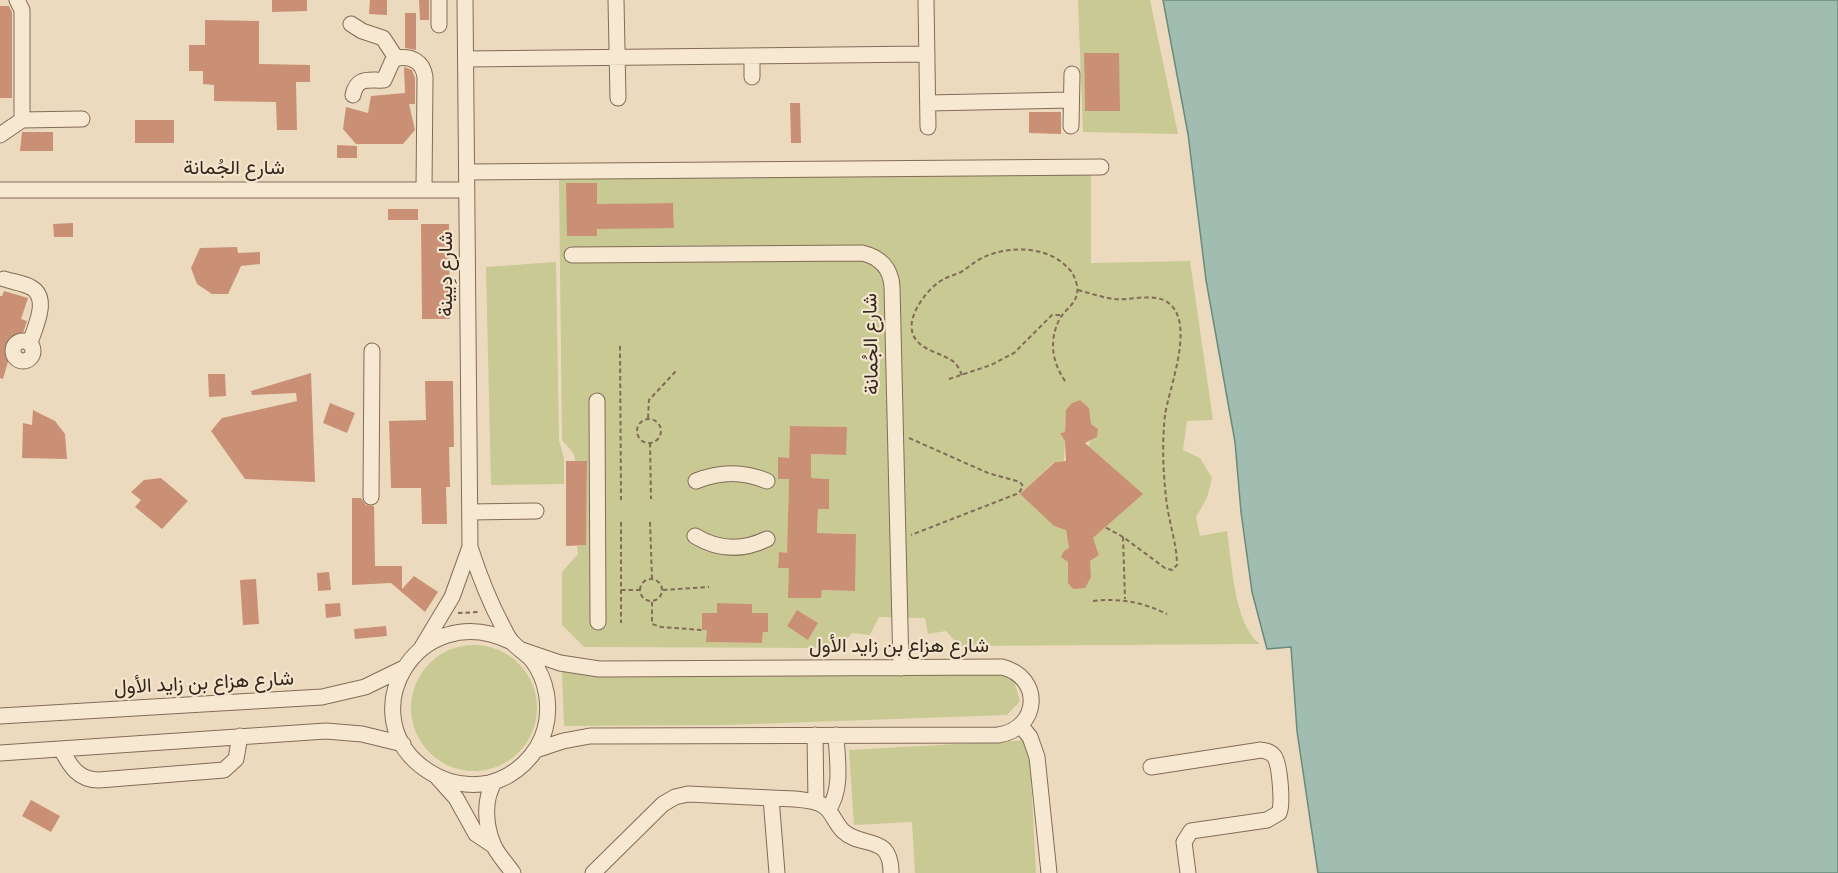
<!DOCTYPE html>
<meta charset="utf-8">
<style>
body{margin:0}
canvas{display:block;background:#ecdabe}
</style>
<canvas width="1838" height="873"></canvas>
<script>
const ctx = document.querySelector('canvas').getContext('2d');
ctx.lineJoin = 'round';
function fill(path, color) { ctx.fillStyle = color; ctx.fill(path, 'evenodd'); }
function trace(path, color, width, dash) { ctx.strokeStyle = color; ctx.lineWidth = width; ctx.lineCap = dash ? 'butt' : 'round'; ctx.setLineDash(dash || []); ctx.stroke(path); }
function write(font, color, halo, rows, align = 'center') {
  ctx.font = font + ' "Source Serif 4",Vazirmatn,serif'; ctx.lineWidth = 4.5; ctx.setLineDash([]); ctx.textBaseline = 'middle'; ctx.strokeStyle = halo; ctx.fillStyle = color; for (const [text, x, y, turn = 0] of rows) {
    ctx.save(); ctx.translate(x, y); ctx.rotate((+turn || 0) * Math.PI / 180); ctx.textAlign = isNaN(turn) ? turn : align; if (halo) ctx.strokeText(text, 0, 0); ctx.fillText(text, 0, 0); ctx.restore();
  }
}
const green = new Path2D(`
 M1078,0H1150L1178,134L1083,132ZM1084,54L1119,111H1085Z
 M723,175H1091V263L1190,261L1213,420L1187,421L1183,450L1200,458L1212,478L1207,498L1196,517L1200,536L1227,531C1232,563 1234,625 1260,644L959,646L946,631L928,634L925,618L879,617L870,635L852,633L839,648L584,647L562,625V572L578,554L577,546L586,545L587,461H575L574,454L562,440L559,180ZM597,183V235L567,236ZM673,203L674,228H610V204ZM1080,400L1089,408L1091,424L1098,429L1097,437L1090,441L1089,447L1142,494L1090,541L1096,546L1099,555L1090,561L1073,589L1068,583V562L1062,557L1064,551L1069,548L1066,529L1054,526L1020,494L1054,462L1064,461L1065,441L1060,433L1065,432C1066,417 1064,406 1080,400ZM790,426L846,427V455L811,454V478L829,479V509H818L817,538L832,533L856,534L854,591L822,590L821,598H789V568L778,567L779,553H787L789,479H778V458H789ZM717,603L752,604V613H768V632H763L762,643L707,642V630H702V613H717ZM797,610L818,623L808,639L787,626Z
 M556,262L559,440L564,458V484L491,485L486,267Z
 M411 708a63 63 0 1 1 126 0a63 63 0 1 1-126 0Z
 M562,671L636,675L994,671L1014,681L1020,701L1007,715L726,725L564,726Z
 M1029,740L1036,873H915L912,822L854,825L849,750Z`);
const water = new Path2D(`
 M1163,0H1838V873H1318L1297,731L1291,647L1267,649L1252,592L1241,512L1235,442L1206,280L1188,134Z`);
const building = new Path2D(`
 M272,0H307V11L272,12Z
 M370,0H387V15L369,14Z
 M419,0H429V20H420Z
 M0,6H9L12,12V98H0Z
 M405,13H416V50L405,48Z
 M205,20L259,21V64L310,65V82H296L297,130H277L276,102L214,101V85L203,84V71H189V45H205Z
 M1084,53H1119L1120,111H1085Z
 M404,67L412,70L415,78V104H409L415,130L403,144H356L343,129L346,107L368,113L371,96L405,93Z
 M790,103H800L801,143H791Z
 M1029,112H1061V134L1029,133Z
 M135,120H174V143H135Z
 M22,132H53V151H20Z
 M337,145L357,146V158H337Z
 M566,183H597V204L673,203L674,228L597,229V236H567Z
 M388,209H418V220H388Z
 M73,223V237H54L53,224Z
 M421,224H449L450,319H422Z
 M237,247L238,253L260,252V264L241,266L228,294H212L197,284L191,268L200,248Z
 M4,291L28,298L21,319L27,321L22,336L16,334L3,379L0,378V296H2Z
 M311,373L315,482L245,479L211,431L222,418L297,401L296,393L252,395L251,391Z
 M208,374H225L226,396L209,397Z
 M425,381H453L454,447H449L450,487H446L447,524H422L421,488H391L389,421L426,420Z
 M1080,400L1089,408L1091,424L1098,429L1097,437L1085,443L1143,494L1093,538L1099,555L1090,561L1091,577L1085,588L1073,589L1068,583V562L1061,557L1064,551L1069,548L1066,530L1054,526L1020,494L1055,462L1066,461L1065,441L1060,433L1065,432L1066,410L1072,403Z
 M330,403L355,413L347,433L323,423Z
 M33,410L55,421L65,434L67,459L22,458L23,423L32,425Z
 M790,426L847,427L846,455L811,454V478L829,479V509H818L817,533L856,534L855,591L822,590L821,598H788L789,568H778L779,552L787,553L789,479H778V457L789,458Z
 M566,461H587L586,545L566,546Z
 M161,478L188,501L162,529L135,507L141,500L131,492L144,480Z
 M352,498H361L366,505L374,506L375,566H402V589L414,576L438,592L425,612L391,583L352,585Z
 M329,572L331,590L318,591L317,573Z
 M256,579L259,624L243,625L240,580Z
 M340,603L341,616L326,618L325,604Z
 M717,603L752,604V613H768V632H763L762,643L706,642L707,630H702V613H717Z
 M797,610L818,623L808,640L787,626Z
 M386,626L387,636L355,639L354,629Z
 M31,800L60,816L51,832L22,816Z`);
const path = new Path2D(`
 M1078,290C1089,293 1101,297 1113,299C1130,301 1157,291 1171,305C1194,328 1169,388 1165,415C1162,442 1163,471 1166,497C1168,520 1177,543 1177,565L1172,570L1165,568L1123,537L1105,527
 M620,346L621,500
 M962,375C960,371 958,366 955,363C943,352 916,351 912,331C908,314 929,286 944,279C949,276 955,275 961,272C969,267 975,261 984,257C1010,245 1049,246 1069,269C1074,274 1075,279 1077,285C1080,303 1066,307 1059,320C1049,341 1052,362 1065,381
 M949,379L991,365L1014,353L1052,315H1062
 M648,418L649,400L676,371
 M637 431a12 12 0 1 1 24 0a12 12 0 1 1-24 0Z
 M909,438L988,473L1020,482L1023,486L1019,493L911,535
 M650,443L651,499
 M621,522V623
 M650,522L652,579
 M1123,537L1125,599
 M640 590a11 11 0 1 1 22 0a11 11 0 1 1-22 0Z
 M621,590H639
 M663,590L709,587
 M1093,601C1121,598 1142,602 1167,614
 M652,602V624L661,627L702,630
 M458,613L480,612`);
const minor = new Path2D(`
 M17,0L22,10V120
 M616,0L618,98
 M926,0L928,127
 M351,24L362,31L383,38L396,58
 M439,25V0
 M466,59L927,54
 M752,77V56
 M353,95C357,76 369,81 384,80L392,62L397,58C411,56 423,61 425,77L424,190
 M928,103L1071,100
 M1071,126L1072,74
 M0,135L22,120L82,119
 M467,172L1101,167
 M0,190H467
 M572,255L862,253C880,257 891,268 892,287L901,668
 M4,279C13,282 24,283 32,288C50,299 34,329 30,343
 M13 351a10 10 0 1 1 20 0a10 10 0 1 1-20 0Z
 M597,401L598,622
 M696,481C721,471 743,471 767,481
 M371,497L372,351
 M470,512L536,511
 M695,536C718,550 742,551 767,539
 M470,547C479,575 489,601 503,627C505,631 508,638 512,642C518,649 526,653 532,660C547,680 551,706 545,729C538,755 515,777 489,783C468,787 446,783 428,771C348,719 416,595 512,642
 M422,647L452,597L470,547L465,0
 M522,650L560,663L599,669L1002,667C1043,677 1040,729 998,735L590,736L563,741L536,750
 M0,716L322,697L365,687L404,668
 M1021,726L1030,737L1037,757L1049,873
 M815,735L816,802
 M61,749C70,766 78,780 99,780L224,770L236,759L240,736
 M0,753L326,731L362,734L403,744
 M1151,767L1261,750C1266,751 1270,751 1274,756C1280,764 1283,804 1279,813L1267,820L1191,831L1184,842L1188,873
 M438,778L456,798L476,834L494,846
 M495,781C483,799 485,826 494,846C498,855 507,864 513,873
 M828,810C843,790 837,759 836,735
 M593,873L663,804L675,797L688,794L771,798
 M777,873L771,798C786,799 804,798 818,803C832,808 833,821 843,831C862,849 891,833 891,873`);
const streetNames = [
 ["شارع الجُمانة",234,169],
 ["شارع دِيينة",447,274,-90],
 ["شارع الجُمانة",872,344,-91],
 ["شارع هزاع بن زايد الأول",899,647],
 ["شارع هزاع بن زايد الأول",204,684,-3]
];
fill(green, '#c8c993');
fill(water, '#a1bdb2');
trace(water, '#698a7f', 1.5);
fill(building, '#c99075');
trace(minor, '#836b58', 17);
trace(path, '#836b58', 2, [4.5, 3]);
trace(minor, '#f7e8d1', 15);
write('20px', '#33251c', '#f3e5cd', streetNames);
</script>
